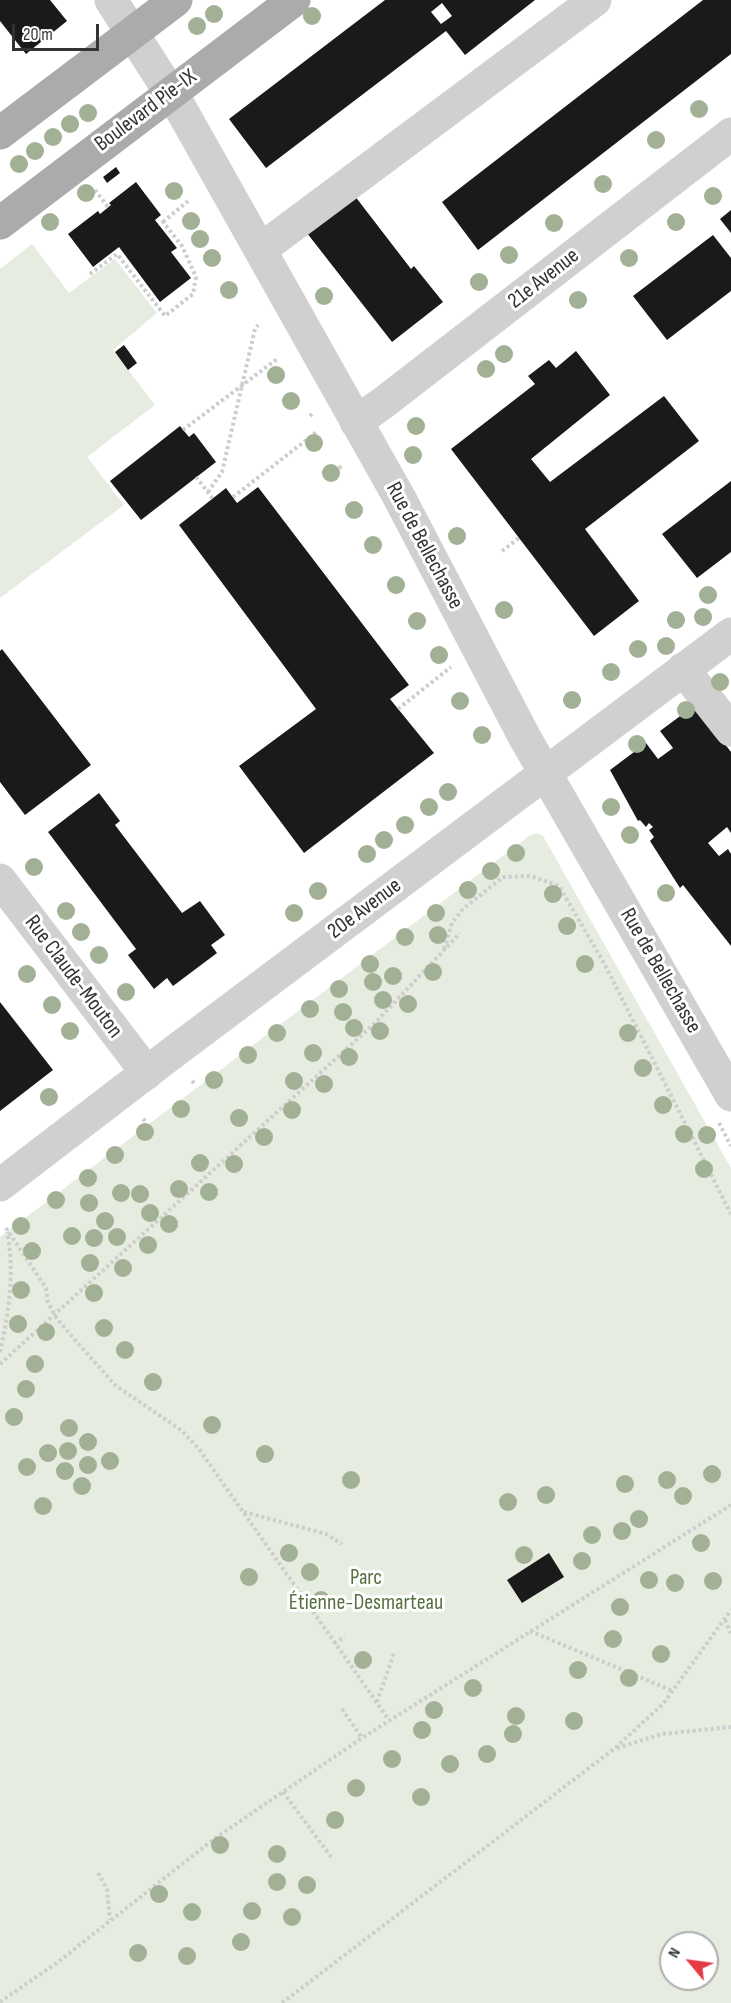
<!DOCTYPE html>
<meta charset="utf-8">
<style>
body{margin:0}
#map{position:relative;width:731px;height:2003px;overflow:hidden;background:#fff;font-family:"Sofia Sans Condensed",sans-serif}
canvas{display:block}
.north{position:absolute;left:659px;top:1931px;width:60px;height:60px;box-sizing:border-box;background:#fff;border:2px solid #adadad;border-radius:50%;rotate:299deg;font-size:16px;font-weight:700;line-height:24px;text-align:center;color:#333}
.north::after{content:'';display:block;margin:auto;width:21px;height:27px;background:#e63946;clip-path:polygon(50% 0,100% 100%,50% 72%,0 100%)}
.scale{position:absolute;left:12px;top:24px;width:87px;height:27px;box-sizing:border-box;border:3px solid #333;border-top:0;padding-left:8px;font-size:18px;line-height:21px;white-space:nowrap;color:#333;-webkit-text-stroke:4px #fff;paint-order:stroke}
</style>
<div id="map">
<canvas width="731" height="2003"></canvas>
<div class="north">N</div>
<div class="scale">20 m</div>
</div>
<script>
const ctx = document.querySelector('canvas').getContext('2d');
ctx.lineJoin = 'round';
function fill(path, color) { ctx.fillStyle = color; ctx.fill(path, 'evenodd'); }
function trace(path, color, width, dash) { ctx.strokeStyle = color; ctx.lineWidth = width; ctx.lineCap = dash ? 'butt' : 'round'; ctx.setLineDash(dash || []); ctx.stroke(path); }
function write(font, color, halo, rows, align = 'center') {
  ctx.font = font + ' "Sofia Sans Condensed",sans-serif'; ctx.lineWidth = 6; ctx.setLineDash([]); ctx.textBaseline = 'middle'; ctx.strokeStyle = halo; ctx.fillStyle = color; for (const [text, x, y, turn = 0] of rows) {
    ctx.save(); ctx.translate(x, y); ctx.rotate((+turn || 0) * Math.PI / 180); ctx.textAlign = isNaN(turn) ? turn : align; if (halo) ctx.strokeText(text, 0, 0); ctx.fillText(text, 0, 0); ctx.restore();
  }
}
const green = new Path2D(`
 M32,244L69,293L115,259L157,313L113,350L155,405L87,457L124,505L0,598V269Z
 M537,833L543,836L731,1168V2003H0V1237L529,836ZM671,1943H707V1979H671Z`);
const building = new Path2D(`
 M0,0H50L67,21L26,54L0,21Z
 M385,0H535L465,55L446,31L266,168L229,119ZM442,3L452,16L441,24L431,12Z
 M703,0H731V54L478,250L442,202Z
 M116,167L120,173L107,183L103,177Z
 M136,182L161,215L155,220L177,248L171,252L191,278L160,302L119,247L93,267L68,234L98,211L100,214L111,205L109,203Z
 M351,191L411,269L414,266L443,302L392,342L303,228Z
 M731,210V233L720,219Z
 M713,235L731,258V291L667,340L633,296Z
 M124,345L137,363L128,370L115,352Z
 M576,351L610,395L531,459L550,482L664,396L699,441L585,529L639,601L594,636L451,449L535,384L528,376L549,360L556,368Z
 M180,426L189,437L194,433L216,462L141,520L110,481Z
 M731,481V552L697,578L662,534Z
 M258,487L409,685L390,699L434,753L304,853L239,766L316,709L179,525L226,488L237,503Z
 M2,649L91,765L25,815L0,782V651Z
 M695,705L731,752V833L727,827L708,843L719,856L728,849L731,854V946L683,885L680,888L650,841L654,837L649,830L653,827L649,823L646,827L640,820L638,821L610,770L646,743L658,759L673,748L660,731Z
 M99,793L120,821L115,825L182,913L200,901L225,935L211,945L217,953L173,986L167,978L154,989L128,955L136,949L48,832Z
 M0,1002L53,1070L0,1111Z
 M549,1553L564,1577L522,1603L507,1580Z`);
const path = new Path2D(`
 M95,190L108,207
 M163,222L188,201
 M90,274L117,254L165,316L193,294L196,277L182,246L163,222L159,225
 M310,416L312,414
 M183,430L277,359
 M339,468L342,466
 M196,477L213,499
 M208,492L222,472L255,329L258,325
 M233,497L318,431
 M502,551L519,538
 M398,709L451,667
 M444,949L452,923L463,909L503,877L531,876L559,886L604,963L731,1214
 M192,1081L196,1085
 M143,1119L146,1122
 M719,1123L731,1146
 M6,1228L46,1288L48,1302L55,1316L69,1333L115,1385L181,1430L199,1449L389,1720
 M0,1352C9,1313 15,1271 7,1232
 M0,1364L374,1024L460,933
 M244,1512L326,1534L342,1544
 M725,1620L731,1633
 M530,1631L673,1691
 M334,1643L345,1637
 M377,1702L394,1653
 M342,1709L362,1738
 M617,1748L662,1734L731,1727
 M283,1792L332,1858
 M98,1873L107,1889L110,1920
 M0,2002L58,1962L214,1839L362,1738L731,1505
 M282,2003L614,1749L663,1704L731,1610`);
const minor = new Path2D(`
 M111,0L182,111L399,497L525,738L731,1095
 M260,250L595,0
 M356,422L383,403L731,134
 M683,669L731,730
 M0,880L147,1073
 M0,1185L171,1054L731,634`);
const major = new Path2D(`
 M0,133L176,0
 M0,223L294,0`);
const trees = [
 [214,14],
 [312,16],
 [197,26],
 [699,109],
 [88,113],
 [70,124],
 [53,137],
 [656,140],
 [35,151],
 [19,164],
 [603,184],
 [174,191],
 [86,193],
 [713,196],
 [191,221],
 [50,222],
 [676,222],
 [554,223],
 [200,239],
 [509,255],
 [212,258],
 [629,258],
 [479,282],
 [229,290],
 [324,296],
 [578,300],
 [504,354],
 [486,369],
 [276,375],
 [291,401],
 [416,426],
 [314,443],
 [413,455],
 [331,473],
 [354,510],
 [457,536],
 [373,545],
 [396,585],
 [708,595],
 [504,610],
 [703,617],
 [676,620],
 [417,621],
 [666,646],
 [638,649],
 [439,655],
 [611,672],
 [720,682],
 [572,700],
 [460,701],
 [686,710],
 [482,735],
 [637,744],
 [448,792],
 [429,807],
 [611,807],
 [405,825],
 [630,835],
 [384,840],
 [516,853],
 [367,854],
 [34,867],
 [491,871],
 [468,890],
 [318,891],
 [666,893],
 [553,894],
 [66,911],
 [294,913],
 [436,913],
 [567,926],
 [81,932],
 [438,935],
 [405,937],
 [99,955],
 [370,964],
 [585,964],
 [433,972],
 [27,974],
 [393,976],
 [373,982],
 [339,989],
 [126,992],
 [383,1000],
 [408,1004],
 [52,1005],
 [310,1009],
 [343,1012],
 [354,1028],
 [70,1031],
 [380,1031],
 [277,1033],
 [628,1033],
 [313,1053],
 [248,1055],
 [349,1057],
 [643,1068],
 [214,1080],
 [294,1081],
 [324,1084],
 [49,1097],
 [663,1105],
 [181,1109],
 [292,1110],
 [239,1118],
 [145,1132],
 [684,1134],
 [707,1135],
 [264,1137],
 [115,1155],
 [200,1163],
 [234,1164],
 [704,1169],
 [88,1178],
 [179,1189],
 [209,1192],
 [121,1193],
 [140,1194],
 [56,1200],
 [89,1203],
 [150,1213],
 [105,1221],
 [169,1224],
 [21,1226],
 [72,1236],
 [117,1237],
 [94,1238],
 [148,1245],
 [32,1251],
 [90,1263],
 [123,1268],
 [21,1290],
 [94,1293],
 [18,1324],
 [104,1328],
 [46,1332],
 [125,1350],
 [35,1364],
 [153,1382],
 [26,1389],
 [14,1417],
 [212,1425],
 [69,1428],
 [88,1442],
 [68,1451],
 [48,1453],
 [265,1454],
 [110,1461],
 [88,1465],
 [27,1467],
 [65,1471],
 [712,1474],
 [351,1480],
 [667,1480],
 [625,1484],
 [82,1486],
 [546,1495],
 [683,1496],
 [508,1502],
 [43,1506],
 [639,1519],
 [622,1531],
 [592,1535],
 [701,1543],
 [289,1553],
 [524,1555],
 [582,1561],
 [310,1572],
 [249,1577],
 [649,1580],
 [713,1581],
 [675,1583],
 [321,1600],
 [620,1607],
 [613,1639],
 [661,1654],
 [363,1660],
 [578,1670],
 [629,1678],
 [473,1688],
 [434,1710],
 [516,1716],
 [574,1721],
 [422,1730],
 [513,1734],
 [487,1754],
 [392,1759],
 [450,1764],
 [356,1788],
 [421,1797],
 [335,1820],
 [220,1845],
 [277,1854],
 [277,1882],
 [307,1885],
 [159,1894],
 [252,1911],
 [192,1912],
 [292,1917],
 [241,1942],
 [138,1953],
 [187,1956]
];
const streetNames = [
 ["Boulevard Pie-IX",146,111,-37],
 ["21e Avenue",544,279,-38],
 ["Rue de Bellechasse",424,546,62],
 ["20e Avenue",365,909,-37],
 ["Rue de Bellechasse",660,971,60],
 ["Rue Claude-Mouton",73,977,53]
];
const parkNames = [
 ["Parc",366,1578],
 ["Étienne-Desmarteau",366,1603]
];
fill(green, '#e6ecdf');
fill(building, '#1a1a1a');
trace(path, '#cdcdcd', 4, [3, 3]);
trace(minor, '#d0d0d0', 33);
trace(major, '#ababab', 33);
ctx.fillStyle = '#a2b095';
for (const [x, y] of trees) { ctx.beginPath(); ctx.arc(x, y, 9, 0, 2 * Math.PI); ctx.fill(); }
write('22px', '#333', '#fff', streetNames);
write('22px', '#56703f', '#fff', parkNames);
</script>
